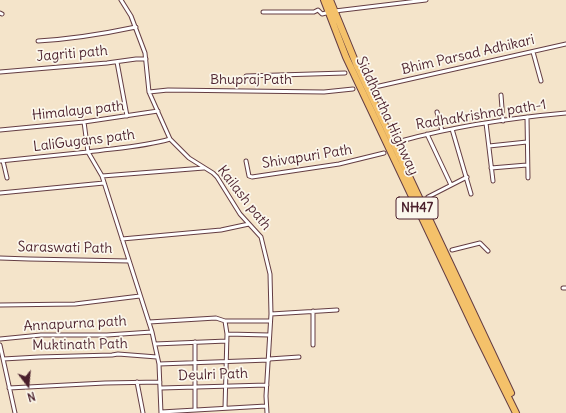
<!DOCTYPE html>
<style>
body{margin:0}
#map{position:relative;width:566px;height:413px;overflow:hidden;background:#f4e4ca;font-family:Delius,sans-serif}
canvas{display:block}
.north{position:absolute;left:8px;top:365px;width:40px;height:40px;-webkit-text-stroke:3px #fbf7ec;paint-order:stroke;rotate:164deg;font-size:11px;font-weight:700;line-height:16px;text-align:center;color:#4a1f2b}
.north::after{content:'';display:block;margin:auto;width:14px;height:18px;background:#4a1f2b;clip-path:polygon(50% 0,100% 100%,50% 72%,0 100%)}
</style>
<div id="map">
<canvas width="566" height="413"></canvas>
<div class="north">N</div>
</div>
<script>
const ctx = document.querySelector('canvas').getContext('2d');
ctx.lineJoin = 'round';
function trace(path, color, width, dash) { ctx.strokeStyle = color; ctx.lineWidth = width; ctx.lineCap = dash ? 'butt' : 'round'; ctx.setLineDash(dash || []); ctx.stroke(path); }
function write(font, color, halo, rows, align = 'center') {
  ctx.font = font + ' Delius,sans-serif'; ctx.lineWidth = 3.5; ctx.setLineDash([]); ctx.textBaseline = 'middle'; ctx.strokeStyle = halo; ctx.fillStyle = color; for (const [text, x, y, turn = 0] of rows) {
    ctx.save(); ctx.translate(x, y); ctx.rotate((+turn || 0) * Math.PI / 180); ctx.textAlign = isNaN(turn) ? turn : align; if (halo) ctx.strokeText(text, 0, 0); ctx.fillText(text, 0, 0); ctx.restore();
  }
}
const street = new Path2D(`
 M121,0L131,16L145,53L149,92L170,139L189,158L213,173L217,177L240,214L261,237L270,274L271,314L266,396L267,413
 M335,11L426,0
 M263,12H314L318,10L322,14L330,12
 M0,13L2,14
 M38,41C72,39 103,34 136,27
 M533,52L541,81
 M117,62L127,116
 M0,72L107,63L136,59H146
 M246,76L345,73
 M375,87L566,44
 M149,92L168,90L324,92L353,89
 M501,95L503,121
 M437,112L442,131
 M527,117L528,178
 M84,122L88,152L102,176L152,332L159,364L161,413
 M486,123L493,181
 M452,129L471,194
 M0,130L84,122L158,111
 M427,134L451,185
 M401,141C455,126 510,118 566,113
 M489,146L527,142
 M0,161C30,158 59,155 88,152C116,148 143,147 170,139
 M3,161L7,178
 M246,161L249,176L252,177L339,164L384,153
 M491,168L527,165
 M102,176L204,168
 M0,193L104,183
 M428,197L467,177
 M122,239L221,230L249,224
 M452,250L480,243L488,251
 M0,258L29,259L129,261
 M563,288H566
 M0,305L75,304L140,296
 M271,314L337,310
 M149,322L216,318L225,321H270
 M227,334L269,335
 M0,339L41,335H107L152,332
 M155,344L227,341
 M0,345L15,413
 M313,345V311
 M3,359L39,357L112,355L118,354L157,357
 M269,359L299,357
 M159,364L269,360
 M137,382L143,413
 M9,388L105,383L160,382
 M161,388L267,385
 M225,408L227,334L225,321
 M195,410V342
 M161,412L266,406`);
const highway = new Path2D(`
 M324,0L346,57L476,332L516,413
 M330,0L357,66L391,138L511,393`);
const shields = [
 [417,208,42]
];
const shieldNames = [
 ["NH47",417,208]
];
const streetNames = [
 ["Jagriti path",72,54,-5],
 ["Bhim Parsad Adhikari",468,55,-13],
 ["Bhupraj Path",251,80],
 ["Himalaya path",78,111,-6],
 ["RadhaKrishna path-1",481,115,-9],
 ["Siddhartha Highway",387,116,65],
 ["LaliGugans path",84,141,-7],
 ["Shivapuri Path",307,157,-9],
 ["Kailash path",244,198,52],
 ["Saraswati Path",65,248,1],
 ["Annapurna path",75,324,-3],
 ["Muktinath Path",80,345,-1],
 ["Deulri Path",213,375,-2]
];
trace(street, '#643d43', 5);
trace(highway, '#643d43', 8);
trace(street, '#fff', 3);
trace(highway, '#f4c16a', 6);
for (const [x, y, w] of shields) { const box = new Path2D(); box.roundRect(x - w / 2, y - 11, w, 22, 3); ctx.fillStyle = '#fbf7ec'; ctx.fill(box); trace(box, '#4a1f2b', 1); }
write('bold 13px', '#4a1f2b', null, shieldNames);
write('14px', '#4a1f2b', '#fbf7ec', streetNames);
</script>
